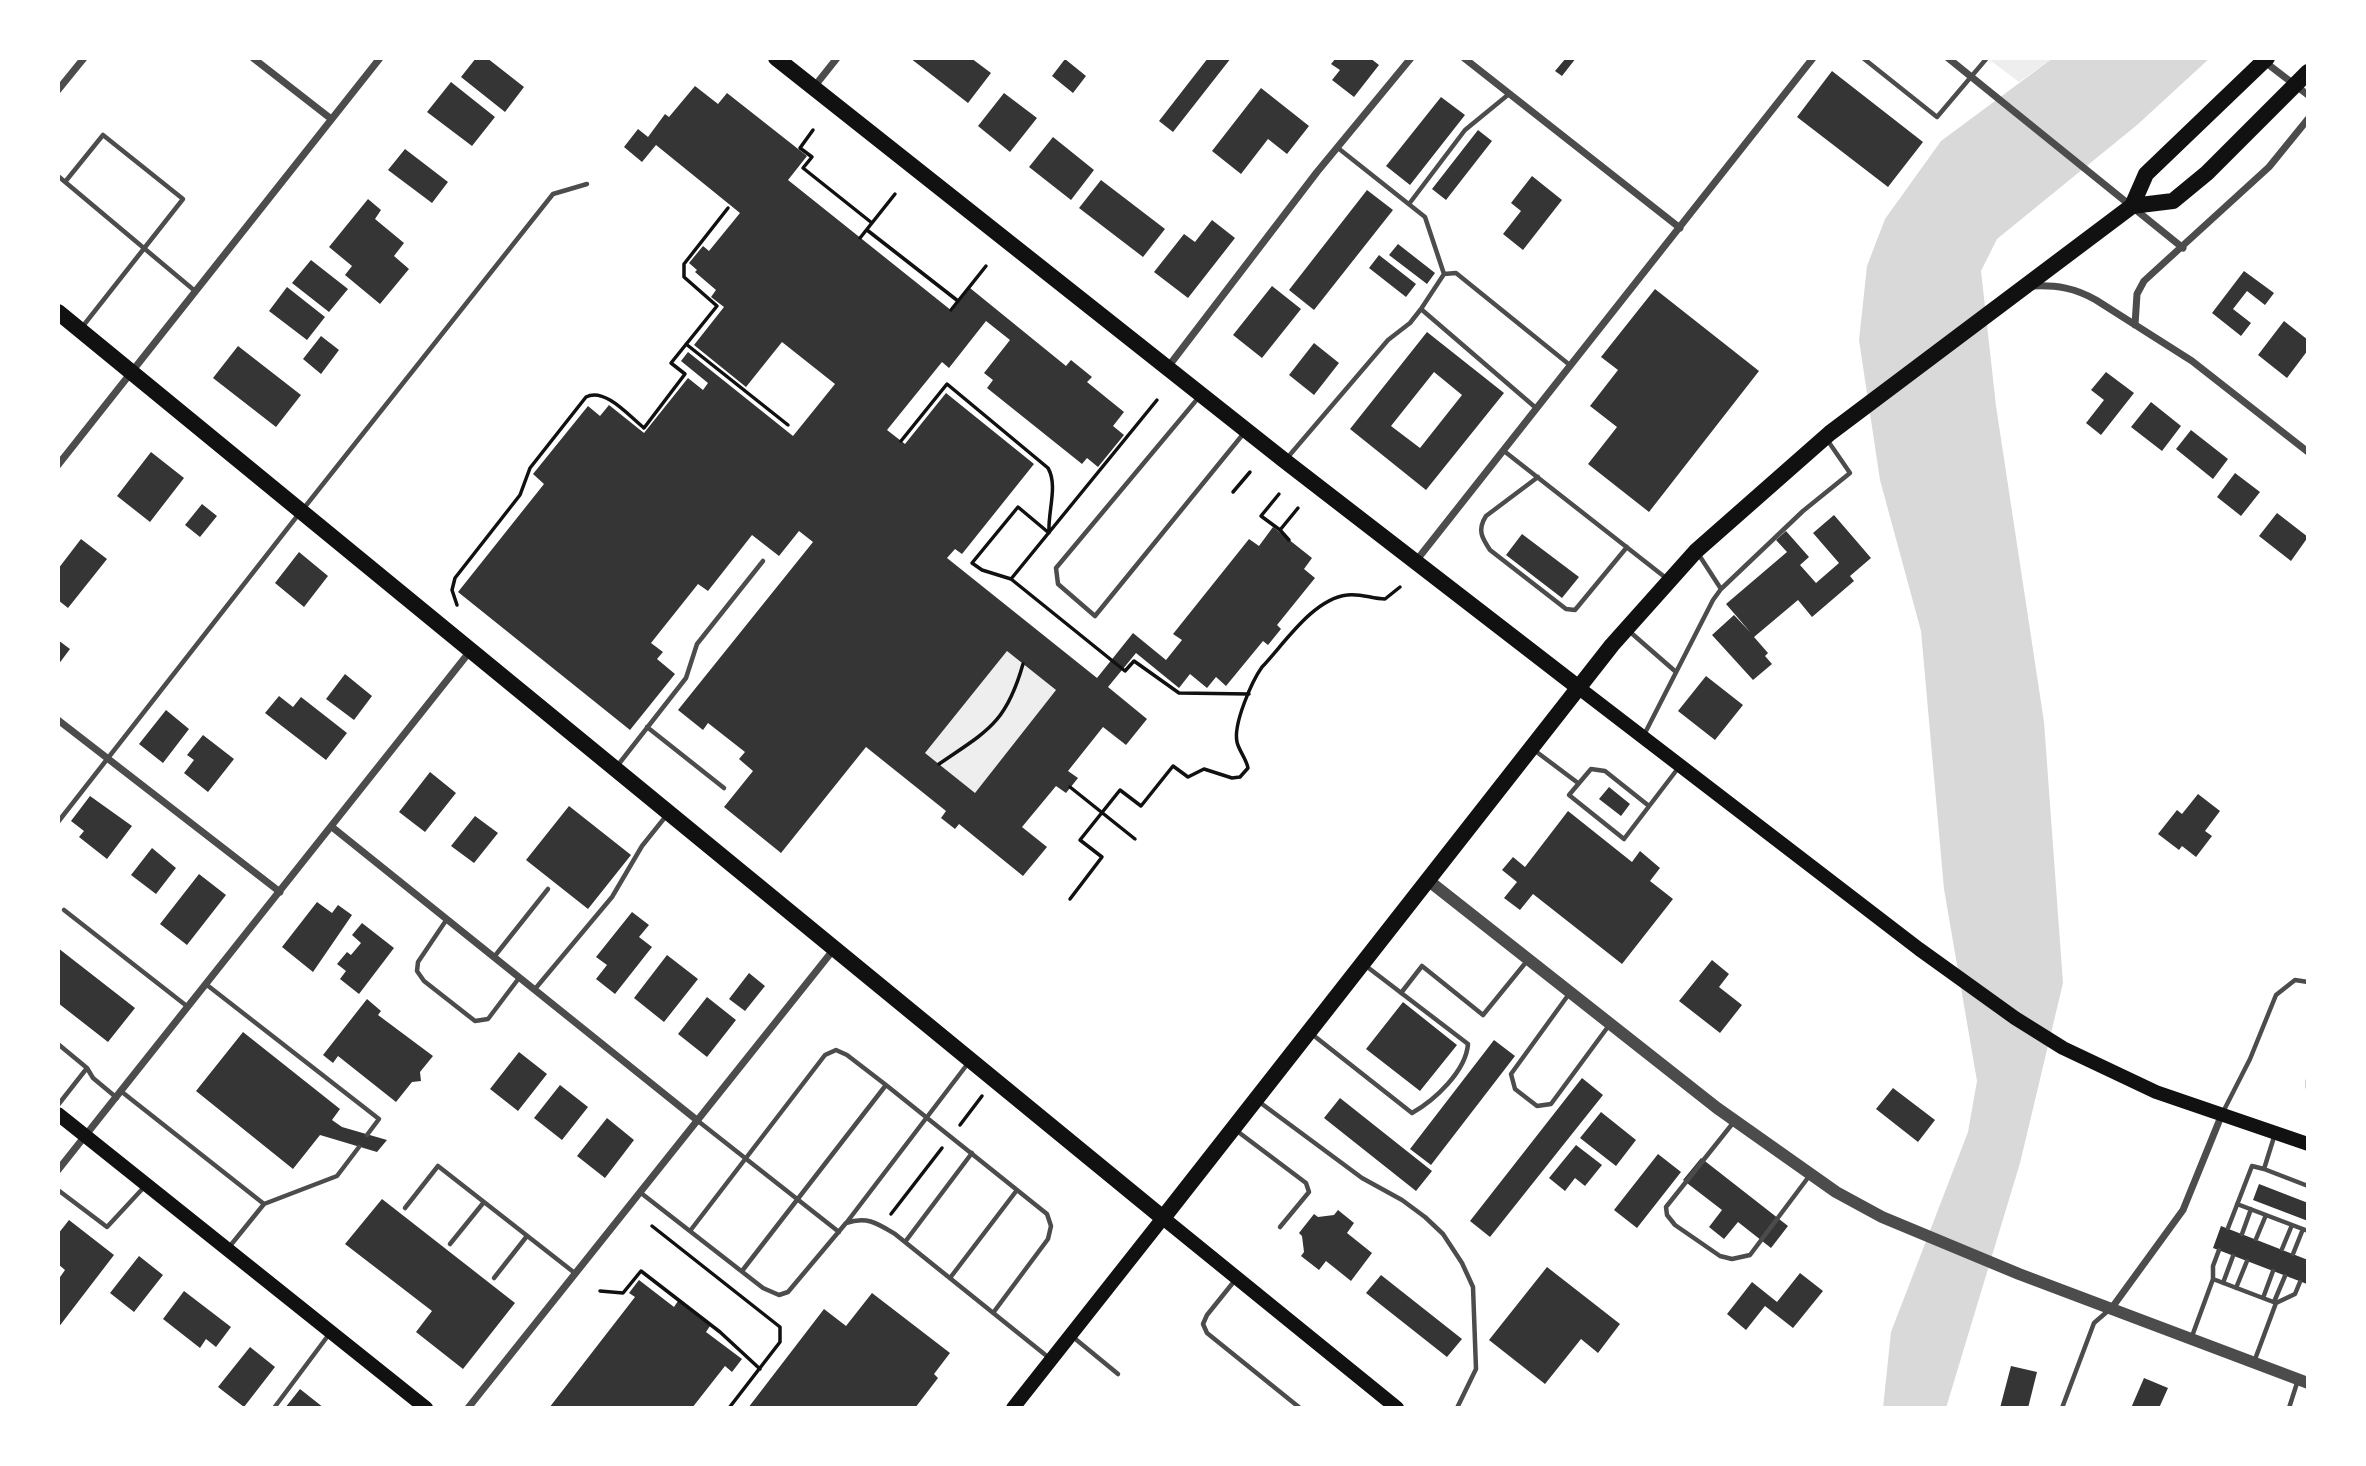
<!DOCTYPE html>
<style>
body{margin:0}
#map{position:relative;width:2366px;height:1466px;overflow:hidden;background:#fff;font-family:Karla,sans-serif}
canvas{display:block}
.frame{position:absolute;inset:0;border:60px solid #fff;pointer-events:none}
</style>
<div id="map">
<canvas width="2366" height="1466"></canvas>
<div class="frame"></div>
</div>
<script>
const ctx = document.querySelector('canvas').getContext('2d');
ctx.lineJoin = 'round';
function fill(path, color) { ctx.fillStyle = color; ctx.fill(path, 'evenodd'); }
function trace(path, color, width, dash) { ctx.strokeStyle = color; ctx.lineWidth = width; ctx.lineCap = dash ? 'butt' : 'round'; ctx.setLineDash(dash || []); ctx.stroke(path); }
const green = new Path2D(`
 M1987,58H2053L2019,82Z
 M1007,651L1056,690L975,793L925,753Z`);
const water = new Path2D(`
 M2053,58H2210L2137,125L1997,239L1981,271L1996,406L2044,722L2063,983L2020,1163L1946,1408H1883L1891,1332L1968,1132L1977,1081L1944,889L1921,631L1880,480L1859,340L1867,266L1885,219L1941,141Z`);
const building = new Path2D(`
 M476,58H487L524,87L505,112L461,77Z
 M910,58H971L991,73L968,103Z
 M1208,58H1231L1173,132L1159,121Z
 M1336,58H1370L1379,65L1354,97L1332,80L1340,70L1331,64Z
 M1566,58H1576L1562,76L1555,71Z
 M1065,59L1086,76L1073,93L1052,76Z
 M1832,71L1923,142L1888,187L1797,117Z
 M451,82L495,117L472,146L427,112Z
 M695,86L718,104L727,93L807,156L788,180L952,311L970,288L1066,366L1071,360L1092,377L1087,382L1124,412L1113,426L1124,435L1098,467L1087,458L1082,464L987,388L993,380L984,373L1010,340L986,321L949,368L942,362L887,430L905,444L946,393L1034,464L962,554L955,549L947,558L1097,678L1133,633L1166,660L1182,640L1173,634L1249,539L1259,546L1273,527L1312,558L1304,569L1315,578L1277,625L1281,629L1268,645L1263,641L1226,686L1216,677L1207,688L1190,674L1179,688L1136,653L1108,687L1147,719L1126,745L1103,727L1068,771L1078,778L1066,793L1056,786L1022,827L1047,847L1023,876L959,824L955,829L941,818L946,811L866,747L781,853L724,807L753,771L739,759L745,752L708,723L703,730L678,710L813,542L799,531L779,556L752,535L708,591L698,584L651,643L663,652L657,659L675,674L630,730L458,592L544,484L533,474L588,406L600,416L609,405L644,433L688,378L703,390L708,383L681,361L688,352L793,436L835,384L782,342L746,387L694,345L724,307L711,297L716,290L695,272L697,270L689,263L703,246L709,251L740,213L656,145L642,162L624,147L638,129L648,137L665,114L669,117ZM1007,651L1056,690L975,793L925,753Z
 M1261,88L1309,126L1287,154L1268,139L1241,174L1212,151Z
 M1004,93L1037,118L1010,152L978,126Z
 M1441,97L1465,115L1410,185L1386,166Z
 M1478,130L1492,141L1446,200L1432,189Z
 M1053,137L1094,170L1071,200L1029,167Z
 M405,149L448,182L432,203L388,170Z
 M1532,176L1562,200L1523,250L1503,234L1521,211L1511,203Z
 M1101,180L1165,229L1143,257L1079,208Z
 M1367,190L1393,210L1314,310L1289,290Z
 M368,199L381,210L375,219L404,243L394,256L409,269L380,304L345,275L352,266L329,247Z
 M1212,220L1235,238L1188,298L1154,272L1184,234L1195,242Z
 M1398,244L1435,273L1427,284L1389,255Z
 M1379,255L1416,284L1406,297L1369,268Z
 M311,260L348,289L329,312L292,283Z
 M2244,271L2274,293L2265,305L2247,291L2233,309L2251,323L2241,336L2212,313Z
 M1272,286L1301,309L1262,358L1233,335Z
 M287,287L325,317L307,340L269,311Z
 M1655,289L1759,371L1649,512L1588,464L1617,427L1590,406L1618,370L1601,357Z
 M2284,321L2308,340V350L2287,378L2258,355Z
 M1427,332L1504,393L1426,490L1350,429ZM1434,372L1462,395L1420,448L1391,426Z
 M321,336L339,350L321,374L303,359Z
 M1314,343L1339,363L1314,395L1289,375Z
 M238,346L301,395L276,427L213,378Z
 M2106,372L2134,393L2101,435L2086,423L2104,400L2091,390Z
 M2151,402L2181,426L2162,451L2131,427Z
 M2191,430L2228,459L2213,479L2176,449Z
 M151,452L184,478L150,522L117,496Z
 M2235,473L2260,492L2241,516L2217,497Z
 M202,504L217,516L200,537L185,525Z
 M2277,513L2308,537L2291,561L2259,536Z
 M1834,515L1871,558L1850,576L1854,581L1812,617L1798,600L1754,637L1768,653L1765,656L1772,664L1753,680L1712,635L1734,615L1751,633L1726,604L1787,552L1776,540L1786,531L1809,557L1800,565L1816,583L1839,563L1813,533Z
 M1522,534L1579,577L1562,598L1506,555Z
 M81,539L107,559L68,608L58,600V569Z
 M299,552L328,576L304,607L275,583Z
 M58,640L70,649L58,665Z
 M345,674L372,696L354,720L326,699Z
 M1706,676L1743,705L1715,740L1678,711Z
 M279,696L293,707L301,697L347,733L326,760L265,713Z
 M166,710L189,729L163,763L139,744Z
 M203,735L234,759L208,792L184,773L194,760L187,755Z
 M430,772L456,793L425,832L399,812Z
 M1609,787L1630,804L1621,816L1599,799Z
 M2198,794L2220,811L2205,831L2212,836L2196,857L2182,846L2179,850L2158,834L2177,810L2182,814Z
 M90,796L132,826L107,859L79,837L84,831L71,821Z
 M569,806L631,855L588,909L526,860Z
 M1568,811L1632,862L1640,851L1660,868L1650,881L1673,899L1622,964L1533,894L1520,910L1504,898L1517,882L1502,870L1513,857L1525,867Z
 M475,816L498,833L474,863L451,846Z
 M152,848L176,868L156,894L131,875Z
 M199,874L226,895L187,945L160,924Z
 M317,902L332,913L338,905L352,915L313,972L282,947Z
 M632,912L649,925L639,937L652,947L615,994L596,979L607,965L596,957Z
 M362,923L394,948L359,994L340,979L346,971L337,964L347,952L351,955L361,943L352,935Z
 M58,948L135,1008L108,1042L58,1003Z
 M667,955L698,979L664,1022L634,998Z
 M1712,960L1729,974L1719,987L1742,1005L1720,1033L1679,1001Z
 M749,973L765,986L745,1011L729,999Z
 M707,997L736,1020L707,1057L678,1034Z
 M367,999L381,1011L378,1015L433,1056L420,1072L421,1081L412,1082L396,1102L338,1056L333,1063L323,1055Z
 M1403,1002L1457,1045L1420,1091L1366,1049Z
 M243,1032L340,1109L332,1120L342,1127L387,1140L377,1152L320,1135L293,1169L196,1091Z
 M1494,1040L1515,1056L1431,1165L1410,1149Z
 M519,1052L547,1074L518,1111L490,1089Z
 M1582,1078L1603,1095L1490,1237L1470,1221Z
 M560,1085L588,1107L562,1140L534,1118Z
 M1893,1088L1935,1120L1918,1142L1876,1109Z
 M1340,1098L1432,1171L1416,1191L1324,1118Z
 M1601,1112L1636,1140L1616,1166L1580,1138Z
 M607,1118L634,1140L605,1178L577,1156Z
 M1576,1145L1602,1165L1585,1186L1575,1178L1565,1191L1549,1178Z
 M1658,1154L1681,1172L1637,1228L1614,1210Z
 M1701,1158L1788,1226L1771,1248L1738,1222L1724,1239L1709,1227L1722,1210L1683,1180Z
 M2259,1184L2308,1203V1221L2253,1200Z
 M382,1199L515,1303L463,1369L416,1332L432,1311L345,1244Z
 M1338,1210L1354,1223L1347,1233L1372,1253L1351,1281L1326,1261L1319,1270L1301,1256L1304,1252L1302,1236L1299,1233L1314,1214L1318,1217L1334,1215Z
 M69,1220L114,1255L58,1328V1280L65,1270L58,1264V1234Z
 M2221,1226L2308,1260L2307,1284L2213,1248Z
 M139,1256L163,1275L134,1312L110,1293Z
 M1547,1267L1620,1324L1598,1353L1581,1339L1545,1384L1489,1340Z
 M1800,1273L1823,1291L1793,1328L1765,1306L1746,1330L1727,1314L1752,1282L1777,1302Z
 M1381,1275L1462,1339L1447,1357L1366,1293Z
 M639,1280L674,1307L678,1301L710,1326L706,1332L742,1359L732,1372L725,1366L692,1408H549L635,1297L629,1293Z
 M184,1291L231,1327L216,1347L206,1339L200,1348L163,1319Z
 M872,1293L950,1353L934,1374L938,1378L915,1408H748L824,1309L846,1326Z
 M250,1347L275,1367L244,1407L218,1387Z
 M2011,1366L2037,1372L2028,1408H2000Z
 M2144,1378L2168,1388L2159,1408H2131Z
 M300,1389L324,1408H285Z`);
const path = new Path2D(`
 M813,130L800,148L812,157L803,168L872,223
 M867,230L958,301
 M860,238L895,194
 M951,310L986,266
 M686,344L788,425
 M1157,400L1011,579L1125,671L1134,661L1179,693L1249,694
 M901,441L947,384L1048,468C1058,485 1048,511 1049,531
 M1233,492L1250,472
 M1279,494L1261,516L1280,530L1298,508
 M1280,530L1289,540
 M1011,579L982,570L972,563L1018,507L1049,533
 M457,605L452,590L455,578L520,495L530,468L586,397C605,387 630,417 644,428L685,374L671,363L717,306L684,277V264L728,208
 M939,764C987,731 1006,724 1023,664
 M1070,787L1135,839
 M1070,899L1102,857L1080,840L1120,790L1141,806L1173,766L1188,777L1204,769L1232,778L1240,777L1248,768C1246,758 1239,751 1237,742C1233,724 1252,681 1262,667C1284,644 1313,599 1347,595C1361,593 1372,599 1385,599L1400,587
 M960,1125L982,1096
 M891,1214L942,1148
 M652,1226L780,1327V1342L729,1408
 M600,1291L623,1293L641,1271L720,1332L760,1369`);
const service = new Path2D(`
 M1863,58L1937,117L1987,58
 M1338,148L1425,217L1444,274
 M58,176L195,291
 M65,182L103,135L183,199L83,326
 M1409,204L1465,130L1509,94
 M1421,309L1444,274L1456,273L1571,366
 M1199,397L1056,568L1058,584L1095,616L1244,433
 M1504,451L1666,578
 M1288,457L1388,340L1410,323L1421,309L1536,408
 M1538,477L1486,516C1477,530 1482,538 1490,550L1566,609L1575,610L1627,547
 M304,508L553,194L587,184
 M1721,589L1803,511L1850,473L1828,441
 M1629,631L1676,672
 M647,727L724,788
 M1645,733L1713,600L1721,589L1699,555
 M1534,750L1578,783
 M618,765L686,678L697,644L763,561
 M1649,806L1605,771L1591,769L1569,795L1624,839L1679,767
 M58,822L298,515
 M64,910L188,1007
 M447,919L418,962L417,971L424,981L475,1021L488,1019L519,978
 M494,957L548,889
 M207,985L379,1119L367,1135
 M535,989L612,897L642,846L666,816
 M1401,993L1422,966L1483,1015L1527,961
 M1569,994L1511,1074L1515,1089L1537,1106L1551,1104L1610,1024
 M1313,1035L1412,1113C1435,1100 1466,1071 1468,1044L1366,966
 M58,1044L87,1068L58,1105
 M87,1068L93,1078L117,1098
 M2308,1080V1088
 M122,1092L264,1204L230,1246
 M1258,1101L1362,1178L1402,1200L1425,1217L1443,1234L1462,1263L1473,1287L1476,1369L1457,1408
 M2223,1112L2250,1059L2276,995L2295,980L2308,982
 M698,1121L839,1232
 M1733,1123L1666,1207L1667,1215L1675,1225L1720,1256L1732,1259L1750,1255L1810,1175
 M1237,1131L1306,1183L1309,1192L1280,1227
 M2264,1169L2308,1186
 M58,1190L107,1227L146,1185
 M641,1193L763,1288L779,1295L788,1292L846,1223C867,1216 877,1223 895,1234L1048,1357
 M264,1204L337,1176L359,1147
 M2237,1204L2308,1231
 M405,1208L438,1166L576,1274
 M847,1222L969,1062
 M2228,1228L2252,1166L2264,1169L2274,1137
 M690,1231L825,1055L836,1050L847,1055L886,1085L1047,1214L1051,1226L1048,1239L993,1313
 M2242,1234L2251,1209
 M2256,1239L2266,1215
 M905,1242L972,1153
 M450,1244L484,1202
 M2282,1249L2292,1225
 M2293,1254L2303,1229
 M742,1271L886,1085
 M494,1278L527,1236
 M950,1278L1017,1190
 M1236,1279L1207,1315L1203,1324L1207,1333L1300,1408
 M2213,1279V1266L2219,1250
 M2223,1283L2233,1256
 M2236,1288L2247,1261
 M2263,1298L2273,1271
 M2274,1302L2285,1276
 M2276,1303L2295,1294L2300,1282
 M1073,1337L1118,1374
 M2191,1339L2213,1279L2276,1303L2254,1362
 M274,1408L330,1333
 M2062,1408L2094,1323L2109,1310
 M2289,1408L2297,1383`);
const minor = new Path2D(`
 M253,58L330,118
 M1464,58L1680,228
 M1948,58L2183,248
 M2265,62L2308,95
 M814,87L837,58
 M58,90L84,58
 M2033,286C2057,285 2075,288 2096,300L2192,361L2308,452
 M2135,325L2137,294L2144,281L2269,167L2308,119
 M1168,367L1317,172L1411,58
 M58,465L380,58
 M1416,561L1813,58
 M58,720L280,892
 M332,827L698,1121
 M58,1170L471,650
 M2111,1309L2183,1210L2222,1114
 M468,1408L834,949`);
const tertiary = new Path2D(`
 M1429,881L1717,1108L1836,1192L1882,1217L2019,1274L2308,1383`);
const secondary = new Path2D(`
 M1579,688L1919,949L2015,1018L2063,1048L2156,1092L2308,1144
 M58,1114L426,1408
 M1013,1408L1163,1218L1397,1408`);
const primary = new Path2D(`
 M776,58L1285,461L1579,688
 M2132,206L2173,201L2207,173L2308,72
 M58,312L1163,1218L1612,645L1696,551L1830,433L2132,206L2146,174L2267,58`);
fill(green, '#eee');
fill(water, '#d9d9d9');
fill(building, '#353535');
trace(path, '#111', 3.5);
trace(service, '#4c4c4c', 4.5);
trace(minor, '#4c4c4c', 7);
trace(tertiary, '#4c4c4c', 12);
trace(secondary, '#111', 14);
trace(primary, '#111', 16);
</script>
